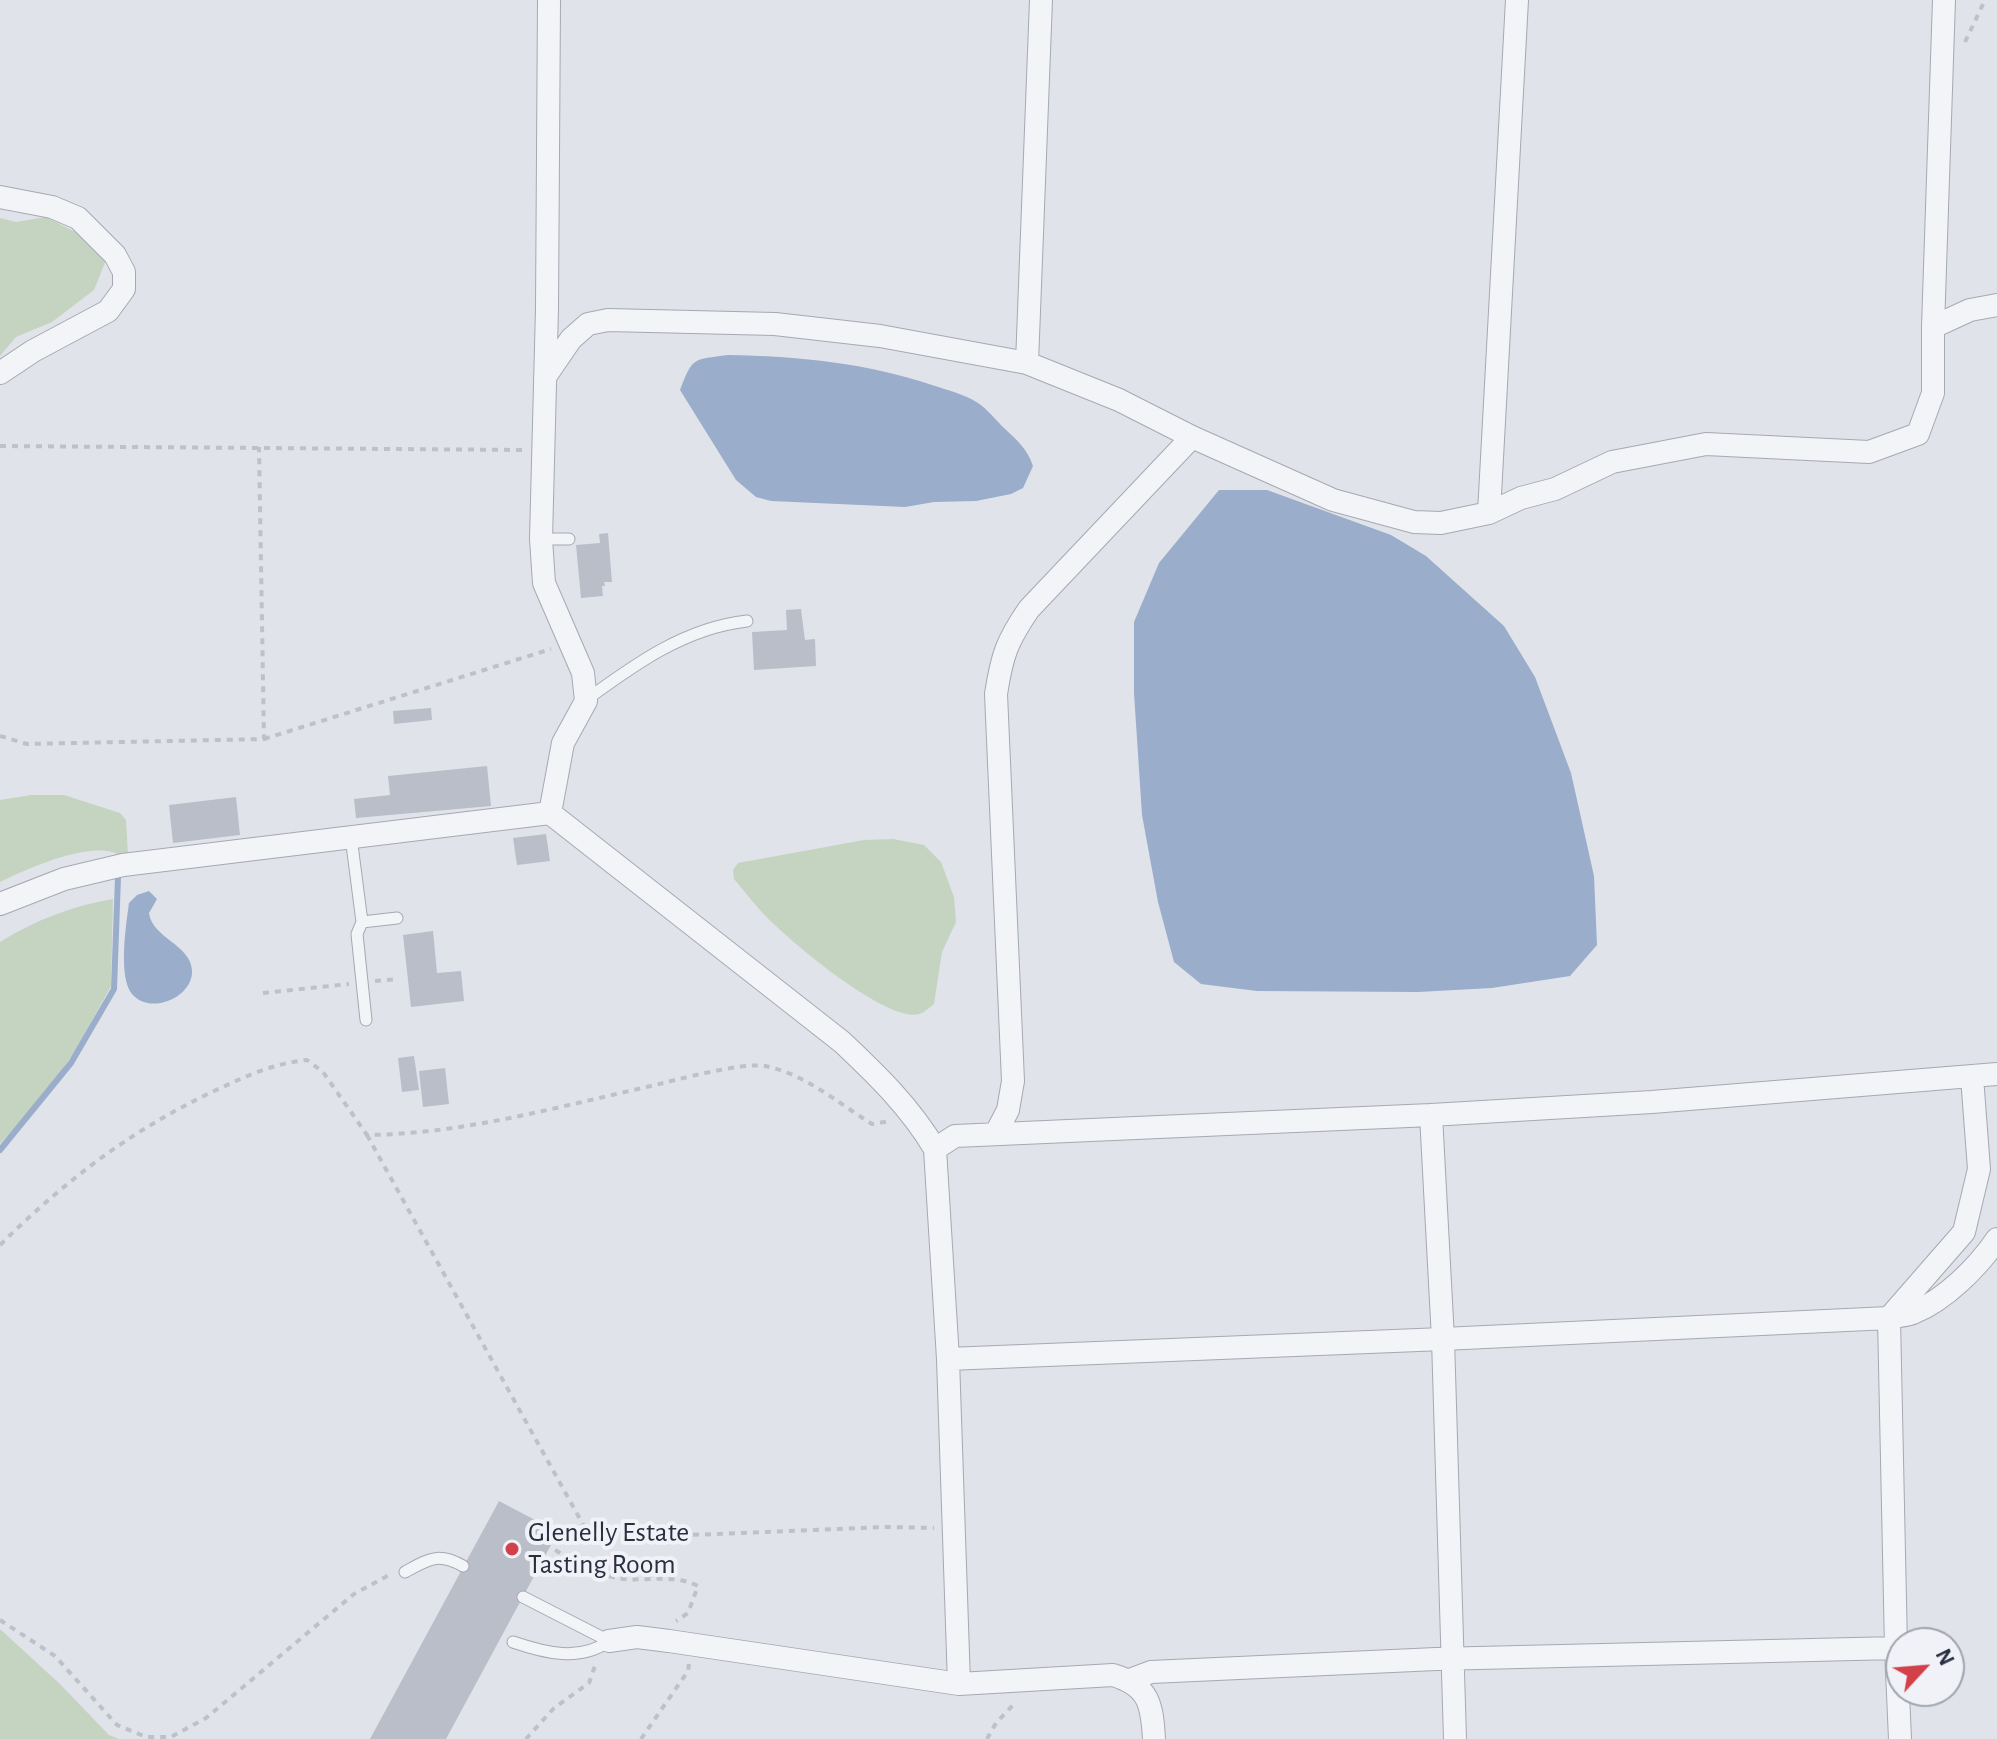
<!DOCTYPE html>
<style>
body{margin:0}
#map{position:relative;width:1997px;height:1739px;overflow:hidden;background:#e0e3e9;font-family:"Alegreya Sans",sans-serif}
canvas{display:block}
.north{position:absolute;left:1885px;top:1627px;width:80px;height:80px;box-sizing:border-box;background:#f0f2f7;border:2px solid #a0a4ae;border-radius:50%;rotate:64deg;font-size:22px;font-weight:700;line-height:32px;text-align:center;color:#282f41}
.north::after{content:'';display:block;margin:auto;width:28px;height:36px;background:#d2414a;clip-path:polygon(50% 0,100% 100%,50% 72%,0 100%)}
</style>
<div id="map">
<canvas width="1997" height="1739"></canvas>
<div class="north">N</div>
</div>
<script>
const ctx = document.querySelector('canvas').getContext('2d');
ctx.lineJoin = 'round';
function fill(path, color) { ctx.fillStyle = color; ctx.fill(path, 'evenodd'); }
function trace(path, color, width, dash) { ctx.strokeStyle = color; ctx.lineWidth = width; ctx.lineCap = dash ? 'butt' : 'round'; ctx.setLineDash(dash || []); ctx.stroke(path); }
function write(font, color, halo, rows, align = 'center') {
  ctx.font = font + ' "Alegreya Sans",sans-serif'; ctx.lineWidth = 8; ctx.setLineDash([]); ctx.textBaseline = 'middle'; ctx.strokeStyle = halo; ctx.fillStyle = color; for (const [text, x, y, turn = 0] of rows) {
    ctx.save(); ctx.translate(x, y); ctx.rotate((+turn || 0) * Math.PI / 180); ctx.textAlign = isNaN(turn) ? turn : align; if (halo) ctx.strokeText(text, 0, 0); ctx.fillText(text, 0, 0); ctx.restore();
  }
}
const green = new Path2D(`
 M46,217L81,235L106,260L94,290L52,322L16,337L0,356V218L16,222Z
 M31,795H64L120,813L126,820L128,855L121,856C94,838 27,869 0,882V800Z
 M893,839L924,845L941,862L954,897L956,922L942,952L934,1004C930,1007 924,1013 919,1014C889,1023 797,947 775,925C760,912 747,894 734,879L733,870L738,863L864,840Z
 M113,899L111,986L78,1046L47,1093L0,1144V942C36,920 71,906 113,899Z
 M0,1629L60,1684L109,1735L119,1739H0Z`);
const water = new Path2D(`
 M728,355C797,356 867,363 932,385C947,390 964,394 978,403C987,409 996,420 1004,428C1017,440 1028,450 1033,466L1023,488L1011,494L976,501L934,502L905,507L771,501L756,497L736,480L680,390C693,356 693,360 728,355Z
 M1219,490H1267L1391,535L1426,556L1504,626L1535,677L1571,773L1594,876L1597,945L1570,976L1492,988L1418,992L1257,991L1201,984L1174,962L1158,902L1142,815L1134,693V622L1159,563Z
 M149,891L157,899L149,913C152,938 190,944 192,970C194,997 150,1016 132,994C118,977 126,925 129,903L137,895Z`);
const stream = new Path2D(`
 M0,1150L71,1063L114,989L118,877`);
const building = new Path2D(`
 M608,533L612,582H604L605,586H602L603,596L581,598L576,545L600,543L599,534Z
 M801,609L805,640L815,639L816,666L754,670L752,632L787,630L786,610Z
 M431,708L432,720L394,724L393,711Z
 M487,766L491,806L356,818L354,799L390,795L388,776Z
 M236,797L240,835L173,843L169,805Z
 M546,834L550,861L517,865L513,838Z
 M433,931L437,973L461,971L464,1001L411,1007L403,935Z
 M414,1056L419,1090L402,1092L398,1058Z
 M445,1068L449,1104L423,1107L419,1071Z
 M499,1501L556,1531L552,1543L446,1739H370Z`);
const path = new Path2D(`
 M1965,42L1985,0
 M0,446L525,450
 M0,736L27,744L264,739L259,447
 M264,739L551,649
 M375,981L398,979
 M263,993L349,984
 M367,1135L591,1539L887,1527L934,1528
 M0,1245C66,1180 130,1131 214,1091C244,1077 274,1063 307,1060L323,1072L367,1135C463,1134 557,1107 651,1086C676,1080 742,1062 765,1066C805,1074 838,1103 872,1124L891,1121
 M555,1550C577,1563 598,1576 624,1579C648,1581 675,1574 698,1586L688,1613L676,1621
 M0,1620L55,1656L117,1725L146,1737H171L206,1718L354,1594L391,1574
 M526,1739L554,1708L589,1683L596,1663
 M641,1739L688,1671L689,1664
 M987,1739L996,1723L1016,1702`);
const service = new Path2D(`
 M541,539H569
 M586,700C635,664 685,628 747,621
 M351,837L362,922L357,934L366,1020
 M362,922L397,918
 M405,1572C429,1559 438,1552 463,1566
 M513,1642C545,1653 580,1662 609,1641L523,1597`);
const minor = new Path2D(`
 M549,0L547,308L541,539L544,583L583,673L586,701L563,743L550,813
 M0,197L52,207L78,218L115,255L124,272V289L108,311L33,351L0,373
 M1933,327L1970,310L1997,305
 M545,377L571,339L588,324L608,320L775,324L880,336L1027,363
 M1192,437L1333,500L1414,522L1441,523L1489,513L1521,498L1555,489L1612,462L1706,444L1869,452L1918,434L1933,393V327L1944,0
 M1489,513L1517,0
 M0,904L64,879L123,865L550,813L842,1042C877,1075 910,1107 935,1149
 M1431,1115L1443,1339L1455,1739
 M996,1133L1008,1110L1013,1081L996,694C1002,655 1007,641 1029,609L1192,437L1119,400L1027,363L1041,0
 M948,1359L1443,1339L1889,1318C1896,1316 1906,1316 1913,1313C1945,1300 1978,1267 1997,1239
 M609,1641L637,1637L669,1641L959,1684
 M1896,1648L1900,1739
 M1130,1680L1151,1672L1436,1659L1896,1648L1889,1318L1964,1232L1979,1169L1972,1077
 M1154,1739C1152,1704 1149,1686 1113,1675L959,1684L948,1359L935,1149L955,1136L1431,1115L1652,1102L1997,1074`);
const markers = [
 [512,1549,8,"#d2414a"]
];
const poiNames = [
 ["Glenelly Estate",528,1533],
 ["Tasting Room",528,1565]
];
fill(green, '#c4d4c1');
fill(water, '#9aadcb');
trace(stream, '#9aadcb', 6);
fill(building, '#babec9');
trace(service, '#a5a9b3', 13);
trace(minor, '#a5a9b3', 24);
trace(path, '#bec1c8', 4, [6, 6]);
trace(service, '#f3f4f8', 11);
trace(minor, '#f3f4f8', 22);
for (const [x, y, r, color] of markers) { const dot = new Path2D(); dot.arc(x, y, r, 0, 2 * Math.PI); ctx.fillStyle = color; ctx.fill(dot); trace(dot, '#f0f2f7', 3); }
write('28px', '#282f41', '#f0f2f7', poiNames, 'left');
</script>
